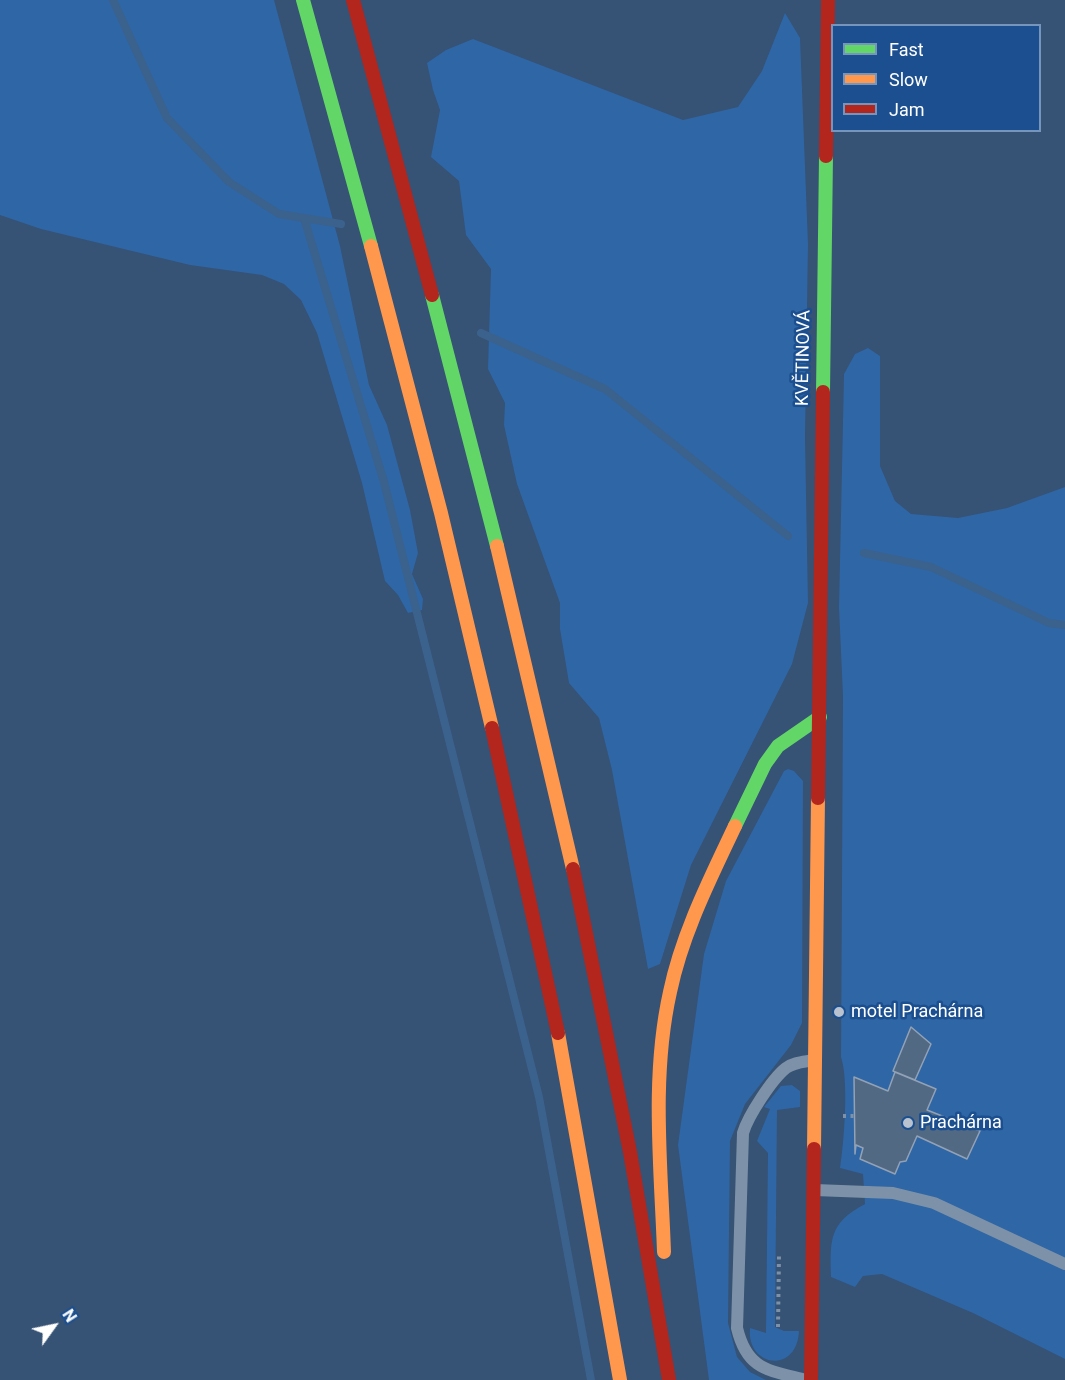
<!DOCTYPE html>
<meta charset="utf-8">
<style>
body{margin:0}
#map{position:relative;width:1065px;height:1380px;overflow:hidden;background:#365274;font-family:Roboto,sans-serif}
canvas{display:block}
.legend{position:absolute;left:831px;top:24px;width:210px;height:108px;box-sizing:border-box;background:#1b4f8f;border:2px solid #7695bc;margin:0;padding:8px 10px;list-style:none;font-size:18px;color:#fff}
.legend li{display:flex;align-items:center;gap:12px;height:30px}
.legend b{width:30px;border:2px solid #7695bc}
.north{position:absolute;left:24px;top:1296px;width:60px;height:60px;-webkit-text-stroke:4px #1b4f8f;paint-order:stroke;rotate:57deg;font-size:16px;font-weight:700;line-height:24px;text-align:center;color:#fff}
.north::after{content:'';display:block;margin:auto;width:21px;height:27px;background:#fff;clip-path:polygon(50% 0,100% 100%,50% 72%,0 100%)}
</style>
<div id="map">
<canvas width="1065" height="1380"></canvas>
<ul class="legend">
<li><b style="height:8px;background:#63d668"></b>Fast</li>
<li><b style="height:8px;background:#ff974d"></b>Slow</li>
<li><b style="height:8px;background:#b3261e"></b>Jam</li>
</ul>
<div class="north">N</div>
</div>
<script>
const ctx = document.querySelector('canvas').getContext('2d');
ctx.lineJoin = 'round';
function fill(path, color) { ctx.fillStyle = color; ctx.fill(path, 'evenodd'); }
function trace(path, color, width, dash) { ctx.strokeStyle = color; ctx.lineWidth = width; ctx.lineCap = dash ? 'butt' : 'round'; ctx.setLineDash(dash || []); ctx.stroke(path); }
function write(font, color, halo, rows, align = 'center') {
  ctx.font = font + ' Roboto,sans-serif'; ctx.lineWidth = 5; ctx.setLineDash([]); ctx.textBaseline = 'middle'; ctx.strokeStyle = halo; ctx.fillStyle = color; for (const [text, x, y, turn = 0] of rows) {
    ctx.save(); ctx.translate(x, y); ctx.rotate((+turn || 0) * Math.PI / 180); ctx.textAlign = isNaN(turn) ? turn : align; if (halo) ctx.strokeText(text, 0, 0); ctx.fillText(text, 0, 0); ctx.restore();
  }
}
const green = new Path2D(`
 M0,0H274L340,246L369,385L387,425L410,510L418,553L412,574L423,599L422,610L408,613L398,595L385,581L362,483L317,333L301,300L284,284L262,275L190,265L41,229L0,215Z
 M785,13L800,38L808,244L805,437L808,603L792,664L691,865L660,964L648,969L612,770L599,718L569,683L560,629V603L517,484L504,425L505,403L488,369L491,269L466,235L459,181L431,157L440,110L433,90L427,63L446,50L473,39L683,120L738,107L762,71Z
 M868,348L880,356V466L895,501L911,514L958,518L1007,508L1065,487V1359L973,1313L882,1274L863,1276L855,1287L831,1277C830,1239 829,1223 865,1204L863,1174L840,1168C844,1142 849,1081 841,1057L843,696L839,608L844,374L855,354Z
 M788,769L794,771L803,781L802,1023L791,1045L745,1104L730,1141L728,1323L737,1357L750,1372L766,1380H709L678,1145L704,954L726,881L784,771Z
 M792,1085L800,1091V1107L777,1110L775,1327L784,1331H799C797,1375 746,1367 750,1328L766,1333L768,1153L757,1141L770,1109L764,1107L781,1086Z`);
const stream = new Path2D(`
 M113,0L167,118L229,182L279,214L341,224
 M304,218L384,482L539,1097L591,1380
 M481,333L605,389L788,536
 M864,553L931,567L1049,623L1065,625`);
const building = new Path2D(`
 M911,1027L931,1044L915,1080L893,1071Z
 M895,1072L936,1089L927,1110L980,1131L967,1159L917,1136L906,1161L900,1162L895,1174L860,1159L863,1148L856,1145L855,1154L854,1077L888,1091Z`);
const path = new Path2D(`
 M843,1116H854
 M778,1327L779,1255`);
const lane = new Path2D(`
 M815,1190L893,1193L934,1203L1065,1264
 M806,1380C768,1370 747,1370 737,1328L743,1133C748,1116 772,1079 786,1068C794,1062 804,1062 814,1060`);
const fast = new Path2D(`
 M303,0L371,246
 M432,295L497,546
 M823,392L826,156
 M735,826L765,764L778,746L820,717`);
const slow = new Path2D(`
 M371,246L441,513L492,728
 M497,546L573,869
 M558,1033L620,1380
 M814,1149L818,798
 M664,1252C661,1166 651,1077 670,992C682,934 710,879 735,826`);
const jam = new Path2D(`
 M353,0L432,295
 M826,156L828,0
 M492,728L558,1033
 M818,798L823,392
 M573,869L630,1152L669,1380
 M811,1380L814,1149`);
const markers = [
 [839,1012,6,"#b9c2ce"],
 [908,1123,6,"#b9c2ce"]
];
const streetNames = [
 ["KVĚTINOVÁ",804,358,-89]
];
const poiNames = [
 ["motel Prachárna",851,1012],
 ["Prachárna",920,1123]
];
fill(green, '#2f66a5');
trace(stream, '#3b618d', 8);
fill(building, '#526984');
trace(building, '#92a2b6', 1.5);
trace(path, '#7d92a8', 4, [3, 4.5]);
trace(lane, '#7d92a8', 12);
trace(fast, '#63d668', 14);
trace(slow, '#ff974d', 14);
trace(jam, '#b3261e', 14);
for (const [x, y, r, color] of markers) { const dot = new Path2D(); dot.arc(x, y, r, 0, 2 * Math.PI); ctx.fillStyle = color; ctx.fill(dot); trace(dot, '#1b4f8f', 2); }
write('18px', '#fff', '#1b4f8f', streetNames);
write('18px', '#fff', '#1b4f8f', poiNames, 'left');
</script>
